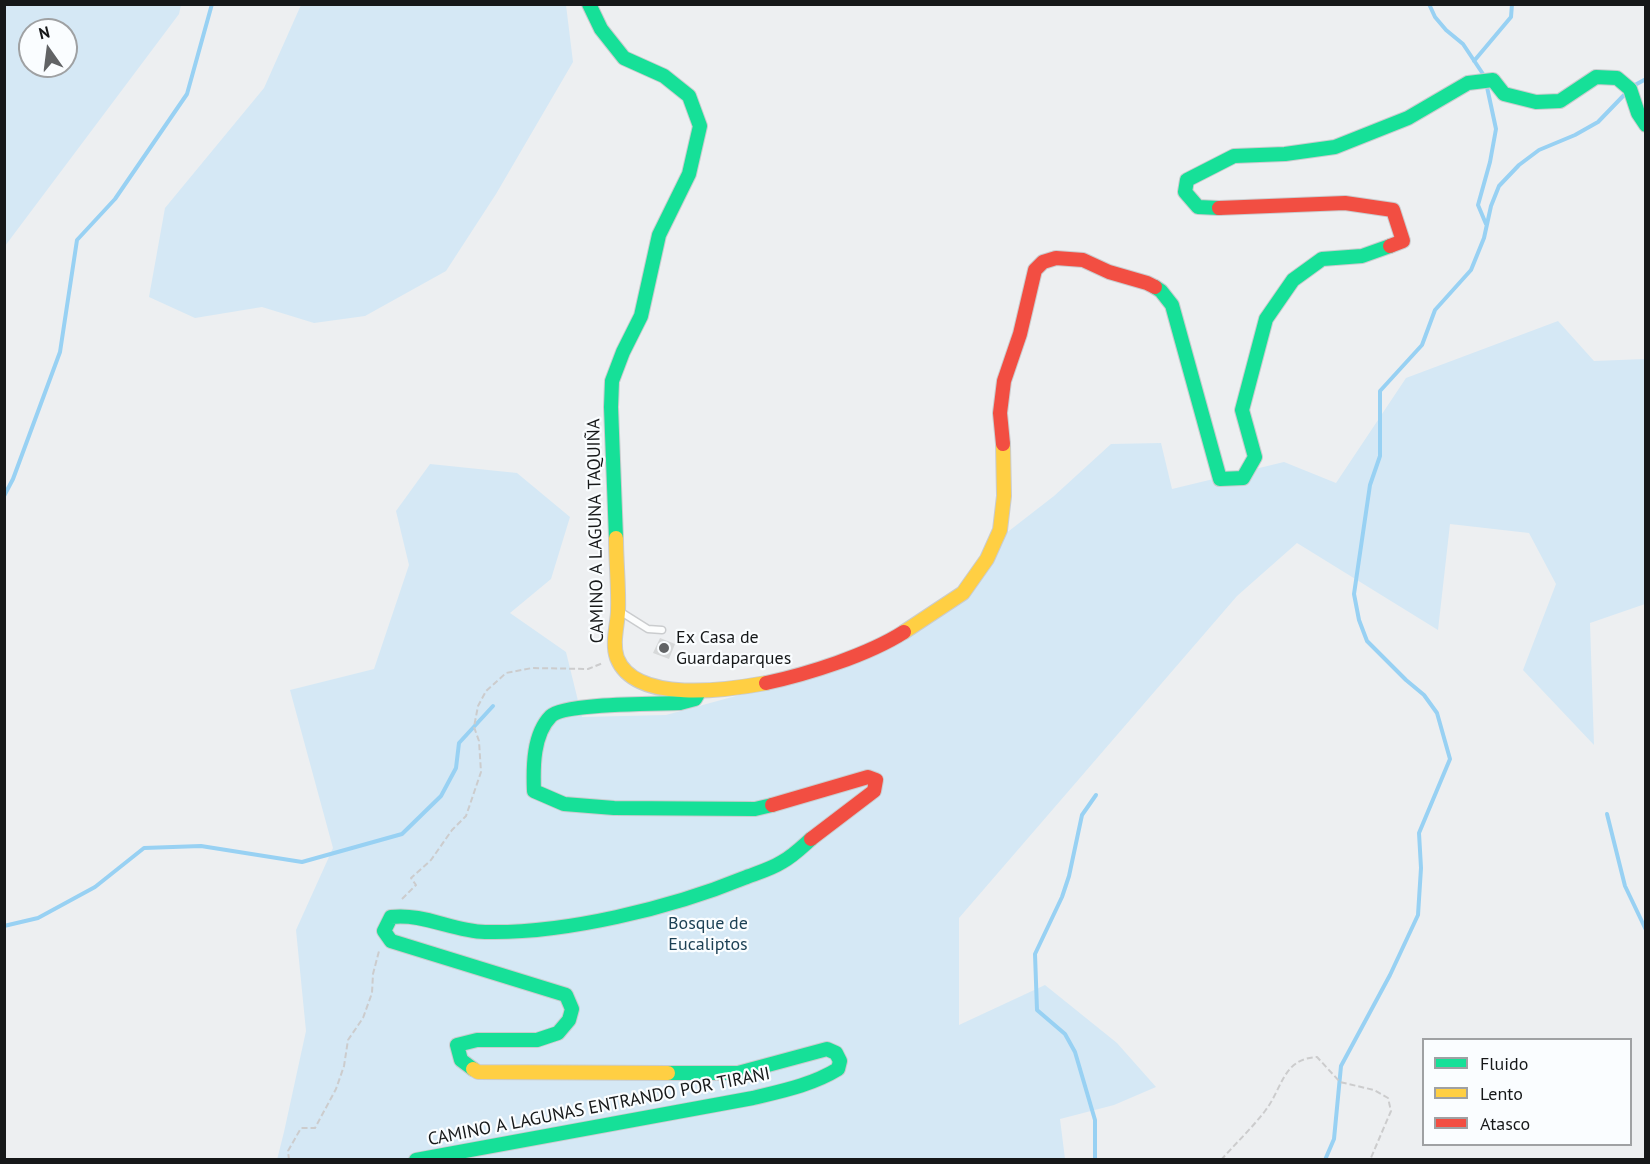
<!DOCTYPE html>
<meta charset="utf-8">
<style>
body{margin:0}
#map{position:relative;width:1650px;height:1164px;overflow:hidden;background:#edeff1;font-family:"PT Sans",sans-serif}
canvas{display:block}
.frame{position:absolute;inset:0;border:6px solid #161819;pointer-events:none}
.legend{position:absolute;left:1422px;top:1038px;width:210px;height:108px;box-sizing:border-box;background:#fafdff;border:2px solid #9fa1a3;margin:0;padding:8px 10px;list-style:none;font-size:18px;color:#161819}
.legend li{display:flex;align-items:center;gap:12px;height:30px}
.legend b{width:30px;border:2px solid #9fa1a3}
.north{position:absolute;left:18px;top:18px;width:60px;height:60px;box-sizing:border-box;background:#fafdff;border:2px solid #9fa1a3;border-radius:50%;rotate:346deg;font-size:16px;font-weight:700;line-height:24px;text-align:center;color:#161819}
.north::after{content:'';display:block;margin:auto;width:21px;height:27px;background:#616365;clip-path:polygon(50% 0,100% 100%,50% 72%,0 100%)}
</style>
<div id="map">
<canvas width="1650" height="1164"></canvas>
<div class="frame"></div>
<ul class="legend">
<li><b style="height:8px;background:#16e098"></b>Fluido</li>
<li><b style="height:8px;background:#ffcf43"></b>Lento</li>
<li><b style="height:8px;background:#f24e42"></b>Atasco</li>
</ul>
<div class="north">N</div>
</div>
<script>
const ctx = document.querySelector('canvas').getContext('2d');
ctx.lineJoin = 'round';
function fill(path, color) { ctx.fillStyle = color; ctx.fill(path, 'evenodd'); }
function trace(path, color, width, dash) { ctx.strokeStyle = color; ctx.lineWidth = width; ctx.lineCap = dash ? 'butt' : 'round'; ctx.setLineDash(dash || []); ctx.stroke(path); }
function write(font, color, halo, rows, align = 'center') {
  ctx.font = font + ' "PT Sans",sans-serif'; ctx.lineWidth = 4.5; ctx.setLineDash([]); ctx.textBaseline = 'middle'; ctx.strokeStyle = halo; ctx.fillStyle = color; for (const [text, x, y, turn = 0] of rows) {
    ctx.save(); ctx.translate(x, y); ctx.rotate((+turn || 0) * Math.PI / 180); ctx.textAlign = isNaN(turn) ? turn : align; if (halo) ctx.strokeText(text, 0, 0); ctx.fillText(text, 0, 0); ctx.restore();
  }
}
const green = new Path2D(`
 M5,4L181,5L179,14L5,246ZM30,30H66V66H30Z
 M301,5H566L573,62L496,194L446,271L365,316L314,323L262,307L195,318L149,297L165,208L264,88Z
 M1558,321L1594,361L1645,359V604L1590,623L1594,745L1523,670L1556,584L1529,533L1450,524L1438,630L1297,543L1237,596L959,918V1025L1045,985L1117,1043L1156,1087L1114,1105L1060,1119L1065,1159L277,1160L284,1132L306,1031L296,930L333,848L290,690L374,669L409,565L396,511L430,464L517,473L570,517L551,579L510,613L566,652L582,717L666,715L835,669L948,611L996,541L1054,496L1111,444L1161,443L1172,489L1284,462L1336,483L1406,378Z`);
const stream = new Path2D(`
 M1429,4L1435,17L1446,30L1463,44L1485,77
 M1474,61L1511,17L1512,4
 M1633,86L1646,79
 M1486,224L1478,205L1490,162L1496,129L1487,87
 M4,496L13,479L60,352L77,240L115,199L187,94L212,4
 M1607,814L1625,886L1646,930
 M4,926L38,918L95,887L144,848L201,846L302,862L402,834L441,796L456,768L459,743L493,706
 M1095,1160V1120L1075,1052L1065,1034L1037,1010L1035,954L1062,897L1069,876L1082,815L1096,795
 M1325,1160L1334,1139L1341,1066L1390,975L1418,915L1421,868L1419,833L1450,759L1437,713L1424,695L1406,680L1367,641L1359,620L1354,594L1370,485L1380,456V391L1422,345L1435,310L1471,270L1484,238L1491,206L1499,186L1519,165L1539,150L1575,135L1598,122L1626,93`);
const building = new Path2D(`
 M660,638L675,644L669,659L653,653Z`);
const path = new Path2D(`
 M402,899L416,885L411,878L431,860L452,830L466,816L481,772L479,741L474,727L478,706L486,691L506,673L532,668L588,669L603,663
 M289,1160L288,1151L301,1128H315L336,1089L344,1066L348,1040L363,1018L372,993L373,974L379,951
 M1221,1160C1236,1143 1252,1128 1265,1111C1283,1088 1282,1059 1317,1057L1340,1082L1374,1090L1388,1098L1391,1111L1370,1160`);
const lane = new Path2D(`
 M621,612L648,629L662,630`);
const fast = new Path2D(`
 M589,4L601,29L624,58L664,76L689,96L700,126L689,174L659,235L641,316L623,352L612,381L611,407L616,538
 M1219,208L1198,207L1185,192L1187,180L1234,156L1285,154L1335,147L1408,118L1468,83L1493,80L1504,94L1536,102L1560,101L1596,77L1617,78L1630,89L1638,113L1646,125
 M1155,287L1161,291L1172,305L1220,479L1243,478L1255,457L1242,410L1266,319L1293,280L1322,259L1362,256L1390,246
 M699,692L695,699L680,703C657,704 564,703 551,716C533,734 533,767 534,791L564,804L614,808L755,809L772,805
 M473,1069L461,1060L457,1045L477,1040H537L558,1033L569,1020L572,1009L566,995L391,941L384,931L391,917C423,913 453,931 485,932C564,934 671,908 744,878C757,873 771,869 782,862C793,856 802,847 811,839
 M416,1160L753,1098C782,1091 812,1085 838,1069L840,1061L836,1053L827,1049L738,1073H668`);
const slow = new Path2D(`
 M616,538C616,563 619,588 618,612C617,627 612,644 617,658C635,704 728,690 766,683
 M904,632L963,593L987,559L1000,530L1004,496L1003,444
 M473,1069L478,1072L668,1073`);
const jam = new Path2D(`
 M1219,208L1345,203L1393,210L1403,241L1390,246
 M1003,444L1000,413L1004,381L1020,334L1035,270L1043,262L1056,258L1083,260L1109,272L1147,283L1155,287
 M766,683C808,674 868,655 904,632
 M772,805L868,777L876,780L874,791L811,839`);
const markers = [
 [664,648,6,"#616365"]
];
const streetNames = [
 ["CAMINO A LAGUNA TAQUIÑA",596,531,-91],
 ["CAMINO A LAGUNAS ENTRANDO POR TIRANI",599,1107,-11]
];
const poiNames = [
 ["Ex Casa de",676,638],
 ["Guardaparques",676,659]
];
const parkNames = [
 ["Bosque de",708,924],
 ["Eucaliptos",708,945]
];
fill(green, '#d5e8f5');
trace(stream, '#98d1f3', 4);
fill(building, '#d6d8d9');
trace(lane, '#caccce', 9);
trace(fast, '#caccce', 16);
trace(slow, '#caccce', 16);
trace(jam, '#caccce', 16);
trace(path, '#cccccd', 2, [6, 3]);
trace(lane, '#fcfdfd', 6);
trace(fast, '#16e098', 14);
trace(slow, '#ffcf43', 14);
trace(jam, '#f24e42', 14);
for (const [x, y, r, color] of markers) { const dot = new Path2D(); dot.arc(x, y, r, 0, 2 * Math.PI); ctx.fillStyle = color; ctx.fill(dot); trace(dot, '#fafdff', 2); }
write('18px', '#161819', '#fafdff', streetNames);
write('18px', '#161819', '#fafdff', poiNames, 'left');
write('18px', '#1d4155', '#fafdff', parkNames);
</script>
